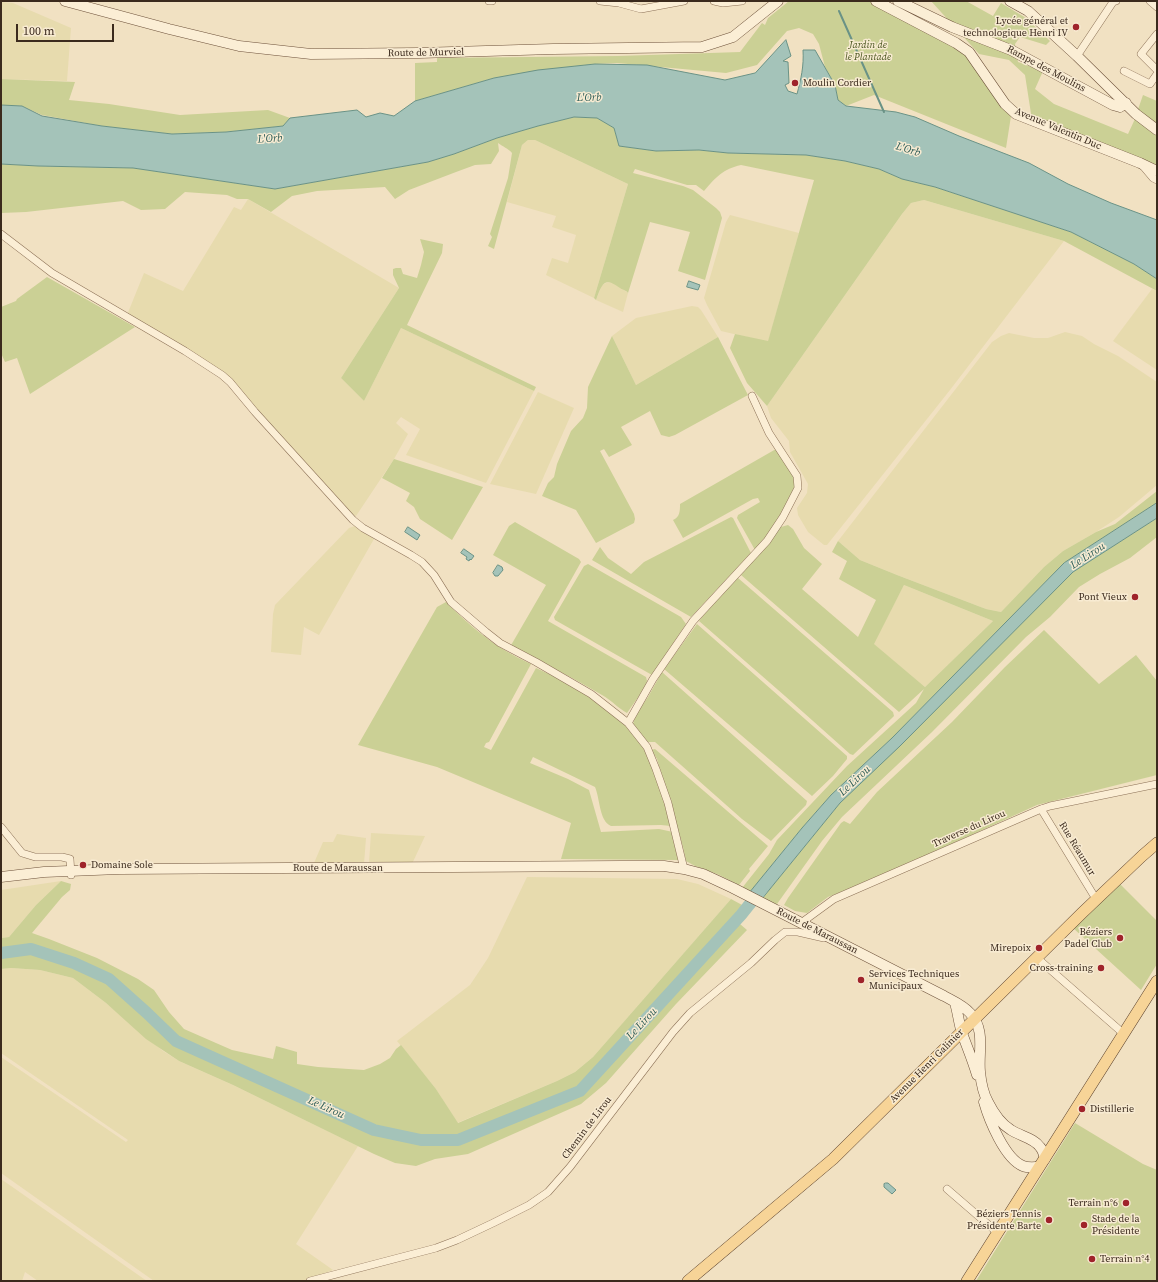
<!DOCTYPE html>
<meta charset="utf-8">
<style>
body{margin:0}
#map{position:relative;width:1158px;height:1282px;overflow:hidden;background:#f1e1c2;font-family:"Source Serif 4",serif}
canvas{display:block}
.frame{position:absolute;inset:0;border:2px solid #3b2a1d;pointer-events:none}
.scale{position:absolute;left:16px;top:24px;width:98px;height:18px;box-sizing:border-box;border:2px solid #3b2a1d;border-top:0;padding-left:5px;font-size:12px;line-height:14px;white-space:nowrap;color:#3b2a1d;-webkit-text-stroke:3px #f8ebd2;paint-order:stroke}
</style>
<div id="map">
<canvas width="1158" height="1282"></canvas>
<div class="frame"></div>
<div class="scale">100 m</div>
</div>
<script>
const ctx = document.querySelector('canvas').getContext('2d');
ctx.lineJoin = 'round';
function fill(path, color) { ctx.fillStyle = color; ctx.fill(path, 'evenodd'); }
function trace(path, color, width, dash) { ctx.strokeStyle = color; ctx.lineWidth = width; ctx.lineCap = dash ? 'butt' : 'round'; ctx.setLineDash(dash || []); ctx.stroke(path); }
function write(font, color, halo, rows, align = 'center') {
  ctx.font = font + ' "Source Serif 4",serif'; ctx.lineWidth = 3; ctx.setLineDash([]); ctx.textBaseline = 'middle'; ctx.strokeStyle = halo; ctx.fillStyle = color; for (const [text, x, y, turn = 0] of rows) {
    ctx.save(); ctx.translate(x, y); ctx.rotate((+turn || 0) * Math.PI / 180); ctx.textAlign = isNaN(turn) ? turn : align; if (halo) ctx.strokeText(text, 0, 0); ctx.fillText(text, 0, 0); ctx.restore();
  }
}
const farmland = new Path2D(`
 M1,2L13,3L71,28L67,81L1,79Z
 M528,140H535L628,184L594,298L546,275L552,258L568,263L576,235L552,227L556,216L507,202L522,145Z
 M248,199L399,288L341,378L364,401L401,328L534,391L486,483L406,455L420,429L401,417L396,423L408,434L394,459L356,516L350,513L284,440L237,386L127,315L144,273L183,291L234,207L241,210Z
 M924,200L1064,241L950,390L827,545H824L808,532L798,515L797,508L807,493L808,484L790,452L789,441L771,418L767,406L902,214L911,203Z
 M730,215L799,233L768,342L721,331L707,305L704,298L726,222Z
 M611,282L614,283L628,293L623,312L596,300L602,285L606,283Z
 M1152,289L1157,291V370L1113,341Z
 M692,306L698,307L701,310L718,337L636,385L612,336L636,318Z
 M1065,332L1082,336L1094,344L1118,356L1157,382V485L1119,517L1096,532L1063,551L1044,567L1001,612L986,609L897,575L860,560L838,541L992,342L1001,336L1009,333L1034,338H1048Z
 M538,392L574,408L536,494L490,484Z
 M355,526L374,539L319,635L304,627L301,655L271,652L273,614L275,605L349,528Z
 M904,585L993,621L925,687L873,644Z
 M371,833L425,836L412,864L369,863Z
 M337,834L366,838L364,864L314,863L323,842H333Z
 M527,877L677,879L698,884L731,899L593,1057L575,1072L557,1081L457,1123L436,1089L397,1041L470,985L488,958Z
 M61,881L36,905L9,937L1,938V890Z
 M11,968L40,970L73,978L106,1003L163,1051L179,1061L233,1085L358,1146L296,1244L333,1270L304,1281H154L1,1173V1057L126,1142L128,1140L1,1053V969Z
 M1,1179L144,1279L147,1281H38L25,1272L22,1281H1Z`);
const green = new Path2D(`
 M789,1H869L966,54L1011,116L1006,148L874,95L846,106L838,100L835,85L825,67L819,44L813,34L799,28L787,31L757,65L726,73L617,63L595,64L494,78L415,101V63L437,62V58L618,56L740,52L762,23L765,25L768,18Z
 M931,1H966L993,16L1001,3L1026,18L1050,41L1046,45L1020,37L1015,44L1018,62L1043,71L1035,89L1054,104L1128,134L1134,121L1143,95L1157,101V171L1032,120L1025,75L1009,60L979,54Z
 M1,79L75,82L69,100L109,104L180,115L268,110L290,118L283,126L226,132L172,134L102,126L42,115L22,106L1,105Z
 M574,117L597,118L614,128L619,146L656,151L699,150L728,153L806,155L845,161L879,169L902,179L935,187L1071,232L1134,264L1157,279V291L1064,241L924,200L911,203L902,214L767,406L747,383L730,348L735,334L768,341L814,180L741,165C723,169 716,177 704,191L696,185H687L635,169L633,173L683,186L693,190L716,208L720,212L722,218L705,280L678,271L690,232L650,222L628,293C626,290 623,290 620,288C604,276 602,284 596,300L594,298L628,184L535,140H528L522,145L494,249L488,246L492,237L490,234L508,178L512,153C508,148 503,147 498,143L499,151L491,164L475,165L456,172L409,190L395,199L385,187L317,191L292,196L271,212L248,199H237L227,195L185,192L165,209L141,210L123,201L26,212L1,213V164L38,166L133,168L275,189L428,162L454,154L497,138L538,126Z
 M420,239L443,244L442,253L407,325L536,387L534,391L401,328L364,401L341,378L399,288L393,275V269L396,268H401L403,274L417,278L421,265L424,252Z
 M47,277L135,327L30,394L17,358L5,362L1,353V307L16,301L17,299Z
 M612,336L636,385L718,337L748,395L675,435L669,437L661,435L650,411L621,427L632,445L609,457L604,449L600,451L634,514L635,519L634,523L596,543L576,510L542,496L548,483L554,477L557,464L571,431L583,418L587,408L588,387Z
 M776,449L798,483L780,520L755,550L737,518L738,515L760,502L758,498L753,499L683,538L673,520C680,517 680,511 680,504Z
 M394,459L483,487L452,540L420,519L414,507L406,501L410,493L382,478Z
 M1157,491V503L1064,563L892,738L831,795L802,828L750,892L742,888L769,854L777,840L847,766L916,703L924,689L899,712L741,575L781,527L788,525L793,529L804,548L822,564L802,589L858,637L876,600L839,579L847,561L832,552L838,541L860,560L897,575L986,609L1001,612L1044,567L1063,551L1096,532L1115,524ZM904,585L993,621L925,687L874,644Z
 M731,517L733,518L751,553L691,617L592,560L600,547L608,558L631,574L644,562Z
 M1157,518V537L1130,558L1100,574L1079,587L1050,617L1026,637L932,732L842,817L822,841L777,904L761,900L840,803L1073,572Z
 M515,522L579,559L581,562L548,621L646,677L647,681L646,686L627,713C618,708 611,700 602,695C572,677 541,662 510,647L546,585L493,555L509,526Z
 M588,564L681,617L686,624L652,675L555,620L554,617L584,566Z
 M738,578L893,712L894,716L892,718L853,755L850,754L785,696L699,621L715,601Z
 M446,602C464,620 484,638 506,651C514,656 523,660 531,664L489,742L486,743L484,747L491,750L536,668L573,685L606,708L622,721L645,750L665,799L671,826L661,825L611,826C599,821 600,798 595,787L533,757L530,763L568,779L589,790L601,832L659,829L673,832L679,858L678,860L561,859L571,823L437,767L358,745L437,607Z
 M697,624L847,756V759L833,776L812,796L664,669Z
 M1044,630L1099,684L1136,655L1157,681V775L1037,805L875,879L828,897L807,913L795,911L784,905L788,898L841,823L844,821L850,824L877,792L952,722L1005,667Z
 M662,672L807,801L806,805L772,840L771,841L742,819L655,742H646L635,729L633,724L636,714L648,697Z
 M655,749L768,846L749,869L750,871L739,885L717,874L695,866L686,861L683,847L657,759L651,750Z
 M61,881L71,884L70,890L62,897L32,933L49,939L97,958L138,979L154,990L169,1012L184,1029L232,1050L273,1059L276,1046L297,1052V1064L318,1067L364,1070L380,1064L390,1058L396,1049L401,1045L436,1089L458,1123L557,1081L575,1072L593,1057L731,899L744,906L736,918L673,987L677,991L740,924L747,930L676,1004L606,1083L581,1104L468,1154L435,1159L416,1166L395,1163L374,1154L233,1085L179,1061L146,1039L106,1003L73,978L40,970L11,968L1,969V954L27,949L26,947L1,951V938L9,937L36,905Z
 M1119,883L1157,921V964L1141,990L1073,928Z
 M1075,1123L1143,1164L1157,1170V1281H976Z`);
const water = new Path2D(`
 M786,40L791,56L783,61L788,62L789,83L785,85L788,91L797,94C801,79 804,66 803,50H815L835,85L838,100L846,106L896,112L915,117L959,136L1029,163L1068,184L1111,203L1157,220V279L1134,264L1071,232L935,187L902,179L879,169L845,161L806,155L728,153L699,150L656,151L619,146L614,128L597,118L574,117L538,126L497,138L454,154L428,162L275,189L133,168L38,166L1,164V105L22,106L42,116L102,126L172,134L226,132L283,126L290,118L357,110L366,117L380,113L394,116L415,101L494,78L538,70L595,64L647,65L725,80L755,73Z
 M689,281L700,285L698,290L687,287Z
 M1157,503V518L1073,572L900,746L840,803L761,900L749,893L802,828L831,795L892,738L1064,563Z
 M408,527L420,535L417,540L405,532Z
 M464,549L474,556L471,560L470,559L469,561L466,559L467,557L461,553Z
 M498,565L502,567L503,570L498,576H495L493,573Z
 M886,1183H888L896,1190L892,1194L884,1187V1184Z`);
const stream = new Path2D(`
 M839,11L884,112`);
const river = new Path2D(`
 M1,953L31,949L74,963L109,979L147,1013L176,1041L374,1130L421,1140H458L580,1091L741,915L761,890`);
const street = new Path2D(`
 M489,1H492
 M600,1L619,3L641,9L684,1
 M714,1L723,3L742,1
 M1150,1L1157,7
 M1157,34L1141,54L1157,70
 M1077,56L1113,2L1116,1
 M1124,71L1150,84L1157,74
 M1142,165L1153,178L1157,180
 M1,234L52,273L185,351L222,375L230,382L255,412L353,520L363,528L411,555L422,562L434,575L451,602L486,632L500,643L536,662L591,694L628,723
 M1041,809L1096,899
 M1,827L22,853L35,857H62L70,859L71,875
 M684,869L668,803L656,769L647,747L628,723L653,679L693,621L767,541L783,517L798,488L797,476L769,433L752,396
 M801,923L834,899L1041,809L1050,806L1157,784
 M1037,958L1124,1034
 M947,1189L998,1233
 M310,1281L436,1248L457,1240L493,1223L529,1205L548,1192L570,1167L673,1032L690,1013L751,963L775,940L785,932H798L824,938`);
const secondary = new Path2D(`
 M65,1L169,29L239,46L311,54L419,53L553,49L702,47L733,37L778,1
 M876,1L956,43L969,52L1005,104L1016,114L1140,163L1157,171
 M898,1L952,27L1011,50L1113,105L1120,107L1126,103
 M1010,1L1028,11L1077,56L1136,114L1157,130
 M1,877L44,872L119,869L620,866H664L684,869L703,874L733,888L944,996C953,1001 963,1005 970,1013C986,1030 978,1051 980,1072C981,1082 983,1093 988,1102C993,1112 1001,1124 1011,1130C1020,1136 1034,1138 1040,1147C1043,1150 1044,1155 1045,1159
 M955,1003C958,1013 959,1024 962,1033C967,1047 973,1061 977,1075
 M984,1102C989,1120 1005,1159 1023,1166C1028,1168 1035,1167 1039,1167`);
const primary = new Path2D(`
 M688,1281L833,1159L1082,913L1142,856L1157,843
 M967,1281L1157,981`);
const markers = [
 [1076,27,4,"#9f232a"],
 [795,83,4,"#9f232a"],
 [1135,597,4,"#9f232a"],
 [83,865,4,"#9f232a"],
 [1120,938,4,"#9f232a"],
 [1039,948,4,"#9f232a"],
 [1101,968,4,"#9f232a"],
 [861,980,4,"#9f232a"],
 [1082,1109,4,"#9f232a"],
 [1126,1203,4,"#9f232a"],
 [1049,1220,4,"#9f232a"],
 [1084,1225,4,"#9f232a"],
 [1092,1259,4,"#9f232a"]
];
const poiNames = [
 ["Lycée général et",1068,21],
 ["technologique Henri IV",1068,33],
 ["Moulin Cordier",803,83,"left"],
 ["Pont Vieux",1127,597],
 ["Domaine Sole",91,865,"left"],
 ["Béziers",1112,932],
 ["Padel Club",1112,944],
 ["Mirepoix",1031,948],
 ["Cross-training",1093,968],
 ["Services Techniques",869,974,"left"],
 ["Municipaux",869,986,"left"],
 ["Distillerie",1090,1109,"left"],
 ["Terrain n°6",1118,1203],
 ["Béziers Tennis",1041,1214],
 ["Présidente Barte",1041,1226],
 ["Stade de la",1092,1219,"left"],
 ["Présidente",1092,1231,"left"],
 ["Terrain n°4",1100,1259,"left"]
];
const parkNames = [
 ["Jardin de",868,45],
 ["le Plantade",868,57]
];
const streetNames = [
 ["Route de Murviel",426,53,-1],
 ["Rampe des Moulins",1046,69,28],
 ["Avenue Valentin Duc",1058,129,23],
 ["Traverse du Lirou",969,829,-24],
 ["Rue Réaumur",1077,849,59],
 ["Route de Maraussan",338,868],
 ["Route de Maraussan",817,931,27],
 ["Avenue Henri Galinier",927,1066,-45],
 ["Chemin de Lirou",587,1128,-53]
];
const waterNames = [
 ["L'Orb",589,98,-1],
 ["L'Orb",270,139,-3],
 ["L'Orb",908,150,17],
 ["Le Lirou",1088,556,-33],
 ["Le Lirou",855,781,-43],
 ["Le Lirou",642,1024,-47],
 ["Le Lirou",326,1108,24]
];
fill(farmland, '#e7dbae');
fill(green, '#cbd095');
fill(water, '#a4c3b9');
trace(water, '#6a9286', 1);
trace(stream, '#6a9286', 2);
trace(river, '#a4c3b9', 12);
trace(street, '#8c7157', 8);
trace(secondary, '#6e523b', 11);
trace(primary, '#593f2c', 12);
trace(street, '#fbeed5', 7);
trace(secondary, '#fbeed5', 10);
trace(primary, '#f7d497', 11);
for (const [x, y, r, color] of markers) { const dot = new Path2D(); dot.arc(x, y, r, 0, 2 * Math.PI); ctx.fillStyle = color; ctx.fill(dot); trace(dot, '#f8ebd2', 1.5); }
write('10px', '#3b2a1d', '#f8ebd2', poiNames, 'right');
write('italic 10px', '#4d5822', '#f8ebd2', parkNames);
write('10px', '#3b2a1d', '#f8ebd2', streetNames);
write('italic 11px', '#2b5b56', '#f8ebd2', waterNames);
</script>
